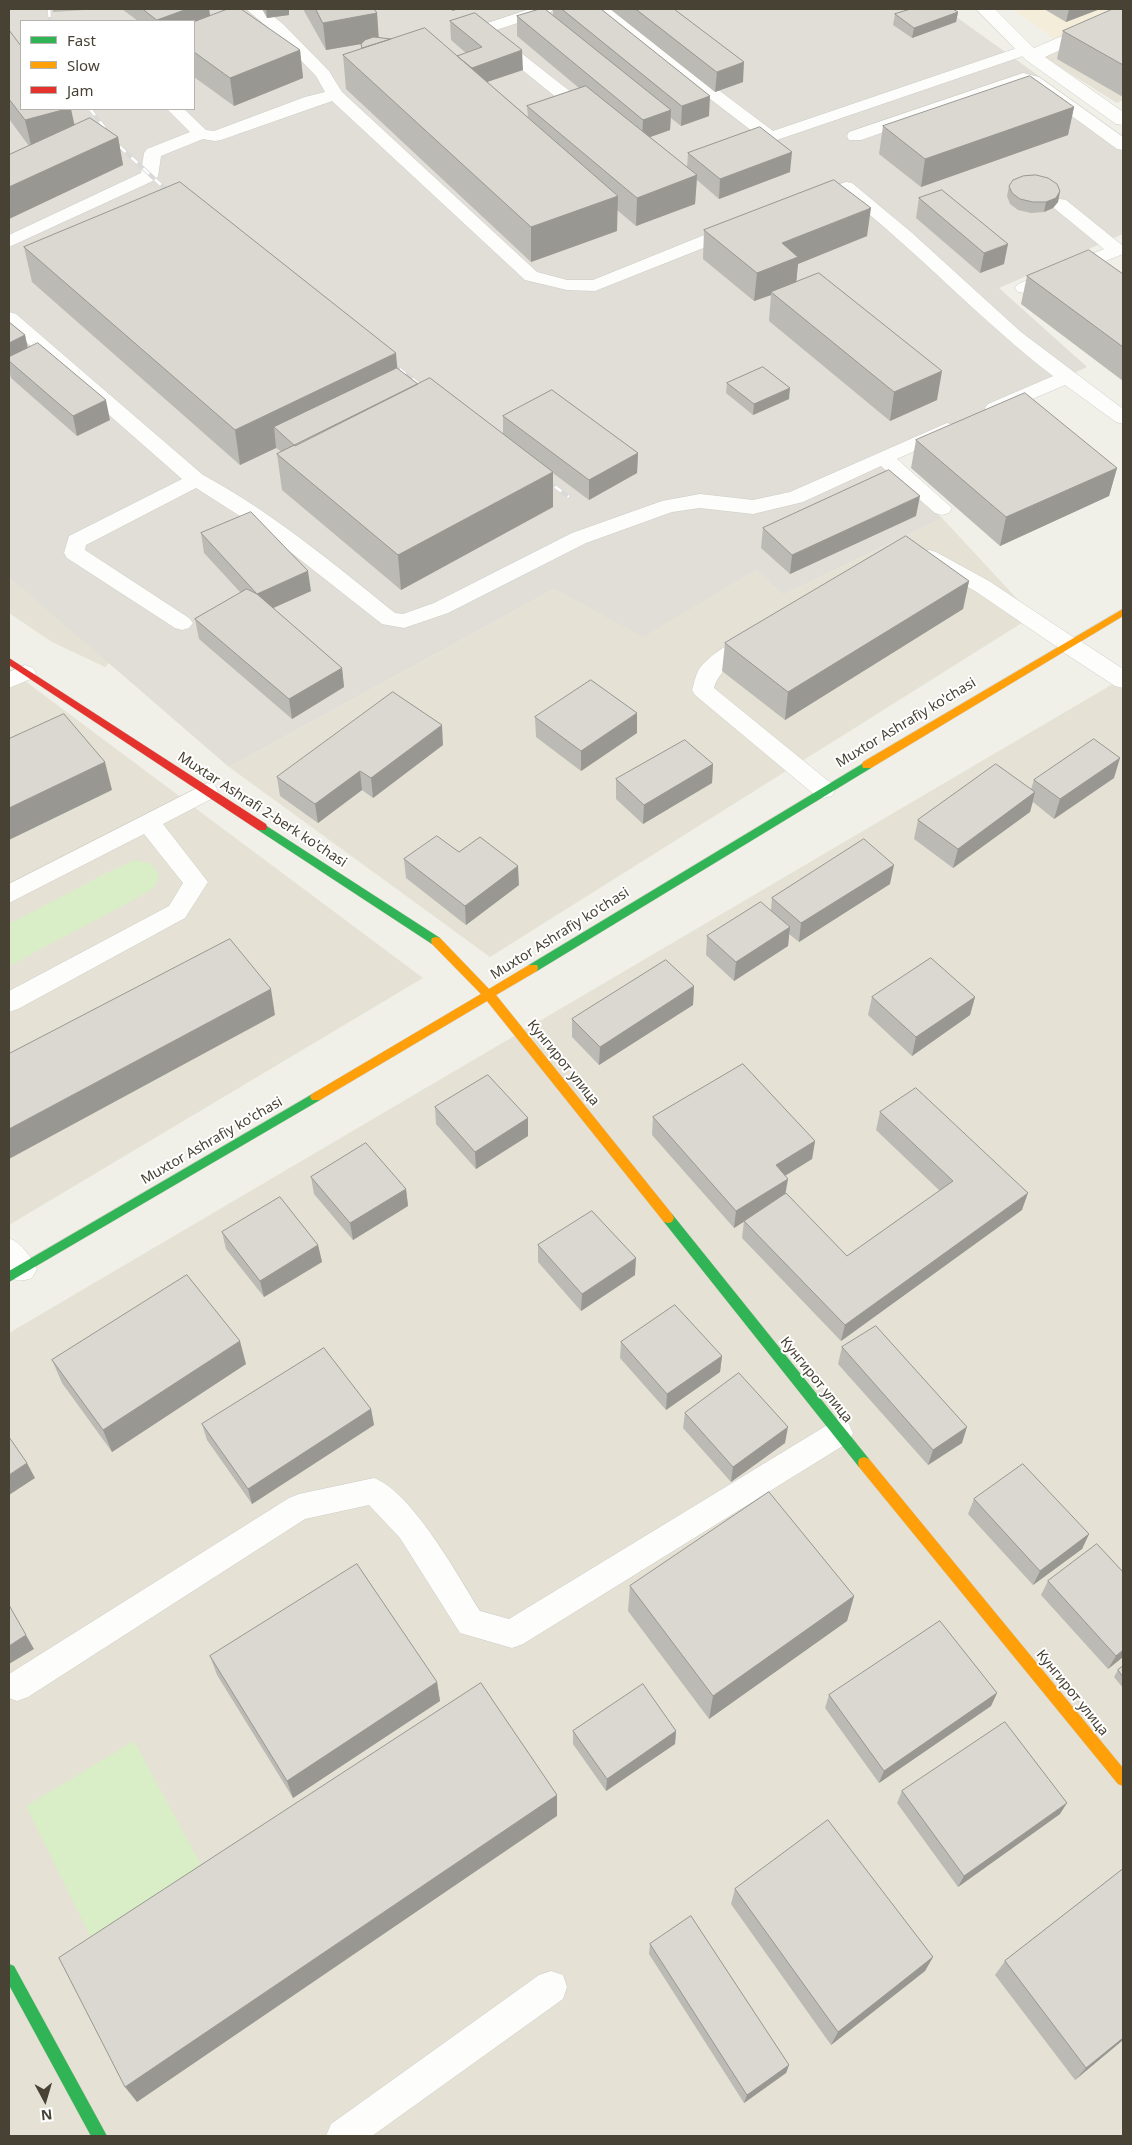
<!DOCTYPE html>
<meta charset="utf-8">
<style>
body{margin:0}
#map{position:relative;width:1132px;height:2145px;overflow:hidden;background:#f0efe8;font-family:"Noto Sans",sans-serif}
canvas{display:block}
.frame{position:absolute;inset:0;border:10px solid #474234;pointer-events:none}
.legend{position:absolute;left:20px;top:20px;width:175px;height:90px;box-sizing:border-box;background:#fff;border:1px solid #b5b3ae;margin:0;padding:6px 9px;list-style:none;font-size:15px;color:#474234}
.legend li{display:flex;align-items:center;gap:10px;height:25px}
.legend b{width:25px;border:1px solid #b5b3ae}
.north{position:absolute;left:20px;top:2075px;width:50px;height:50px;-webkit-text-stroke:4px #fff;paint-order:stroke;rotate:174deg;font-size:14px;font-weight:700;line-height:20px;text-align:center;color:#474234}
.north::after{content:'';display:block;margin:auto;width:18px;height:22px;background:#474234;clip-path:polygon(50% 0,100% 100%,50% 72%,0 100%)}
</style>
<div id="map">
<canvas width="1132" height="2145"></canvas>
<div class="frame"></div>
<ul class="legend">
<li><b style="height:6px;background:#30b455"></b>Fast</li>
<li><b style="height:6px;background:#ff9f0a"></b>Slow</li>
<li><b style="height:6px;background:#e5322d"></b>Jam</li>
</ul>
<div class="north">N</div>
</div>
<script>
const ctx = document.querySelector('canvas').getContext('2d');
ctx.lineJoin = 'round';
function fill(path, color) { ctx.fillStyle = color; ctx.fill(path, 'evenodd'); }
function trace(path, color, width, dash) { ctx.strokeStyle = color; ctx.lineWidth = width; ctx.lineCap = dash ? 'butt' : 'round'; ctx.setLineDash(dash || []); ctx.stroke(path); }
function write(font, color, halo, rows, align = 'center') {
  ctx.font = font + ' "Noto Sans",sans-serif'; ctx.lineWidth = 4; ctx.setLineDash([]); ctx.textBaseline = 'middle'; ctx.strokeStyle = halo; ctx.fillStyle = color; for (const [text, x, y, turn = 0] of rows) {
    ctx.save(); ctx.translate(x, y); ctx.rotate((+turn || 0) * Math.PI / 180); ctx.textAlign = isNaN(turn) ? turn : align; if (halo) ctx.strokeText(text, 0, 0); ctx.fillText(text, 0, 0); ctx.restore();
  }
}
const residential = new Path2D(`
 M1123,21V100L1117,103L1044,57Z
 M942,518L1033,616L490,957L229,767L554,589L643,636L756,570L783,595Z
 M9,559L129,643L105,667L52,642L9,613Z
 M9,669L423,978L9,1225Z
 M1123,678V2136H9V1333Z`);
const commercial = new Path2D(`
 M1012,9H1123V10L1056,40Z`);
const industrial = new Path2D(`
 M9,9H945L1123,136V234L999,288L1087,367L880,464L942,518L783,595L756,570L643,637L554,589L229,767L9,577ZM21,21H194V109H21Z`);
const green = new Path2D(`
 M135,860L152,864L159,876L155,887L128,903L9,966V924L106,873Z
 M134,1741L205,1872L93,1942L26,1806Z`);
const lane = new Path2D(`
 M246,9H264L283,24L329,71L342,92L537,272L567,280H593L729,225L735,224L741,225L744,229L741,233L595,291L567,290L525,280L332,101L221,140L215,141L203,139L161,156L158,176L155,180L9,247V235L141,173L144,153L147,149L190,132L167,109H184L206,130L214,131L305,97L325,92L316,76L271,30Z
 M530,9H553L551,12L493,31L585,103L587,107L585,111H573L473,30L475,27Z
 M593,9H611L773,131L1020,47H1032L1034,50L1032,53L771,142L765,141Z
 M1023,73L1039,77L1123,137V150L1117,149L1028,84L1024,83L861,140H849L847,136L849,132Z
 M846,182L852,183L911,232L1021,332L1123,409V424L1116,422L1065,385L1002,412L995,414L988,412L985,408L988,404L1053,376C979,319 917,251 844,194L812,204L806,203L803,199L806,195Z
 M1060,199L1066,200L1123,246V254L1030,292L1024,293L1018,292L1015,288L1018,284L1104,249L1054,208L1051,204L1054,200Z
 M9,312L16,314L203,475C273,513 333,563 395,613L403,614L434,603L572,533L662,501L700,494L753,500L790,492L947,423L954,425L957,429L954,433L897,459L952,508L949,513L942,515L935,513L881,466L803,502L753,514L700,508L672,512L586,543L448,613L404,628L382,624L265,532L196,488L86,545L85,550L189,618L193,623L189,628L182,630L175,628L67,558L64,553L69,536L182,479L9,327Z
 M929,550L936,552L989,581L1076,639L1079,644L1076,649L1068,651L1060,649L975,591L922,562L919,557L922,552Z
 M753,634L761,636L764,641L761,646C743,657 720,666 714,688L832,784L835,790L832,796L824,798L816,796L695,695L692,690C694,684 695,677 698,671C708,655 735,639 753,634Z
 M25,665L33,668L36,673L33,678L9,688V672Z
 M207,783L215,785L218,791L215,797L163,824L208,882L185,918L18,1009L9,1012V991L169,906L183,883L144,834L9,903V884Z
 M839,1420L849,1424L853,1433L849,1442L523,1644L512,1648L460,1633L400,1538L369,1505L305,1519L28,1697L17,1701L9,1698V1674L289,1498L299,1494L374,1478C412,1492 458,1576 480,1611L509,1619L829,1424Z
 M551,1971L563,1975L567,1987L563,1999L372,2136H326L331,2124L539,1975Z`);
const street = new Path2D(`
 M976,9H995L1034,48L1123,10V21L1045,57L1123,112V125L1116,124L1026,60Z
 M1068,636L1076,638L1123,669V688L1115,686L1060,650L1056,644L1060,638Z
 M9,1238C23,1244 30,1256 37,1269L32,1278C23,1281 15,1283 9,1274Z`);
const fast = new Path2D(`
 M867,761L871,762L872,765L871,768L537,971H529L528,968L529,965Z
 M262,823L440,938L441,941L440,944H432L258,830L257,827L258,824Z
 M316,1092L320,1094L322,1097L320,1100L9,1282V1271Z
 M668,1213L672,1214L869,1459L870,1463L869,1467L864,1469L859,1467L664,1222L662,1218L664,1214Z
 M9,1964L14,1966L107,2136H91L9,1985Z`);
const slow = new Path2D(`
 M1123,609V616L871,768H863L862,765L863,762Z
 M436,937L440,938L489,989L529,965H537L538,968L537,971L496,995L672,1214L674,1218L672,1222L668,1223L664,1222L487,1001L320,1100H312L310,1097L312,1094L481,994L432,944L431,941L432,938Z
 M864,1457L869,1459L1123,1768V1786L1118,1784L859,1467L858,1463L859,1459Z`);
const jam = new Path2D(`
 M9,658L266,824L267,827L266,830H258L9,665Z`);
const rail = new Path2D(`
 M49,9L50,21
 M90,109L118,145L174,197
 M387,359L430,393
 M542,477L569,497`);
const wall = new Path2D(`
 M53,9H84V10L53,12Z
 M122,9H209L210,16L300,50L303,78L234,106L194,77V21H138Z
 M262,9H289V15L267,18Z
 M303,9H374L377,13L378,37L457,56L466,53L451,40L450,21L523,70L487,82L528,117L527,106L579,88L517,36V16L553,15V9H601L709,116L681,126L671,118L670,130L650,137L687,168L688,153L790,172L719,199L697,180L695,204L636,226L617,210V231L531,262L346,89L343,55L361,49V44L326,50Z
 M610,9H674L743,82L715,92Z
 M1044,9H1100L1066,22Z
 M1123,9V97L1057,59L1063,31Z
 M958,12L956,22L912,38L893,25L895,14Z
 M9,30L74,125L118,137L123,165L9,219V155L29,146L9,119Z
 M1074,107L1068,135L921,187L879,154L883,126Z
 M1009,186L1060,191L1058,202L1053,208L1044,212L1031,213L1018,210L1010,204L1007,196Z
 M919,198L1004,264L980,273L916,218Z
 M704,230L867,236L798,264L796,282L937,400L890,421L769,321L771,295L754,301L703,259Z
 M24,247L397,368L418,384L503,434V416L638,453L637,473L589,500L553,473V507L401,590L282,490L277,454L282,452L276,448L240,465L32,282Z
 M1123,274V381L1021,304L1027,276Z
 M9,322L25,335L28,348L110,420L77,436L11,378L9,370Z
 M727,383L789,399L753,415L726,393Z
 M916,440L1117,468L1109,496L1000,546L911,468Z
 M916,516L790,574L761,548L763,528Z
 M201,533L311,591L273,608L342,668L344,687L292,719L199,639L195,619L241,593L204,553Z
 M969,581L963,609L785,720L722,671L725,643Z
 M535,717L637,733L581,771L536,737Z
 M443,745L373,798L362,790L318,823L280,796L277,777Z
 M713,764L712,783L643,824L616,799V779Z
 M1114,778L1054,819L1033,802L1030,812L953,868L914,839L918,820L1031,789L1034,780Z
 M459,852L519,885L466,925L406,878L404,859Z
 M890,884L799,942L789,934L788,946L734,981L706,955L707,936L771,910L772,898Z
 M694,986L693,1005L599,1065L572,1037V1019Z
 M872,997H975L970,1015L912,1056L868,1015Z
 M435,1107L528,1136L476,1169L436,1124Z
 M880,1112L1022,1210L841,1341L742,1238L744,1221L734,1228L652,1135L653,1117L815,1141L812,1159L785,1176V1194L847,1256L940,1191L876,1130Z
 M311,1177L406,1189L408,1206L353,1240L314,1194Z
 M222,1232L318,1245L322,1262L264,1297L226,1249Z
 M538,1245L635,1275L581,1311L538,1262Z
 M621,1342L722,1356L720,1372L666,1410L620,1358Z
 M842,1347L962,1443L928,1465L838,1364Z
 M52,1360L246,1364L112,1452L62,1383Z
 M371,1409L374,1425L252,1504L207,1440L202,1424Z
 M685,1413L785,1443L731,1482L683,1428Z
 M974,1499L1089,1534L1082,1549L1033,1585L968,1514Z
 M1048,1581L1123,1657L1108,1669L1041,1595Z
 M630,1586L854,1596L847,1621L709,1719L628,1611Z
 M210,1656L437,1682L440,1701L293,1798L217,1675Z
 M1123,1666V1688L1114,1677L1118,1670Z
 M997,1693L991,1706L879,1783L825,1708L829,1695Z
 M573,1731H676L675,1744L606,1791L573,1744Z
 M902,1791L1060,1814L958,1887L897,1803Z
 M1123,1869V2040L1075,2080L995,1975L1005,1961Z
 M735,1889L933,1957L925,1971L831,2045L731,1904Z
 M650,1944L789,2065L786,2073L744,2103L649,1954Z`);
const shadedWall = new Path2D(`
 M187,9H209L211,21L194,27V21H157V20Z
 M266,9H289V15L267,18Z
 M452,9H460L452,11Z
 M1069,9H1100L1066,22Z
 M958,12L956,22L912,38L914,28Z
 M377,13L379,41L326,50L323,23Z
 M300,50L303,78L234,106L230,78Z
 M522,50L523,70L472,87V68Z
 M744,62L743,82L715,92L717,72Z
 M710,96L709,116L681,126L682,106Z
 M1074,107L1068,135L921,187L925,159Z
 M66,109H71L77,136L32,149L25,120Z
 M671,110L670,130L642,140L643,120Z
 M118,137L123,165L9,219V187Z
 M792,152L790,172L719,199L720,179Z
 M697,175L695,204L636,226L637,198Z
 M1060,191L1058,202L1053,208L1044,212L1046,202Z
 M618,196L617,231L531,262V227Z
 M871,208L867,236L798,264L796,285L771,292V295L754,301L757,273L782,243Z
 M1008,244L1004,264L980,273L984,253Z
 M25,335L29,355L9,361V343Z
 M396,353L399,388L274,427L276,448L240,465L235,430Z
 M942,371L937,400L890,421L894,392Z
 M790,388L789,399L753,415L754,404Z
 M106,400L110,420L77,436L73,416Z
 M638,453L637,473L589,500V480Z
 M1117,468L1109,496L1000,546L1006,517Z
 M553,472V507L401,590L398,555Z
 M920,496L916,516L790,574L792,555Z
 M308,571L311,591L260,614L257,594Z
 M969,581L963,609L785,720L788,692Z
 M342,668L344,687L292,719L289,699Z
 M637,713V733L581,771V751Z
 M442,725L443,745L373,798L371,778Z
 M1120,758L1114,778L1054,819L1060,799Z
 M105,762L112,790L9,840V808Z
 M713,764L712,783L643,824L644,805Z
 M360,771L362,790L318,823L315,804Z
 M1035,792L1030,812L953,868L958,849Z
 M894,865L890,884L799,942L801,923Z
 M518,866L519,885L466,925L465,906Z
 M790,927L788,946L734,981L736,962Z
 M694,986L693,1005L599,1065L600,1047Z
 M271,989L275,1015L9,1159V1129Z
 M975,997L970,1015L912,1056L916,1037Z
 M528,1118V1136L476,1169L475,1152Z
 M815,1141L812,1159L773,1183L776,1165Z
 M788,1179L785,1196L734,1228L736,1211Z
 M406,1189L408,1206L353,1240L350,1223Z
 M1028,1193L1022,1210L841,1341L845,1325Z
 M318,1245L322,1262L264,1297L260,1281Z
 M636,1258L635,1275L581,1311L582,1294Z
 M240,1341L246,1364L112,1452L103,1430Z
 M722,1356L720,1372L666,1410L667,1394Z
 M371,1409L374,1425L252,1504L248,1489Z
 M788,1427L785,1443L731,1482L733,1467Z
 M967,1427L962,1443L928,1465L933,1450Z
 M27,1463L35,1478L9,1495V1475Z
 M1089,1534L1082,1549L1033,1585L1040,1571Z
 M854,1596L847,1621L709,1719L713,1696Z
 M26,1635L34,1649L9,1664V1646Z
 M1123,1650V1657L1108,1669L1116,1656Z
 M437,1682L440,1701L293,1798L287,1781Z
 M997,1693L991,1706L879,1783L884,1771Z
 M676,1731L675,1744L606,1791L607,1779Z
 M557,1795V1816L137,2102L125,2087Z
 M1067,1803L1060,1814L958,1887L964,1876Z
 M933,1957L925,1971L831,2045L838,2032Z
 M1123,2038V2040L1075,2080L1086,2068Z
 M789,2065L786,2073L744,2103L747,2095Z`);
const building = new Path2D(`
 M143,9H187L157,20Z
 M228,9H241L300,50L230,78L194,52V22Z
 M316,9H374L377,13L323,23Z
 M540,9H545L671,110L643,120L517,16Z
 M562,9H601L710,96L682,106Z
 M636,9H674L744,62L717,72Z
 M911,9H953L958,12L914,28L895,14Z
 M1113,9H1123V65L1063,31Z
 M475,13L522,50L472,68L457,56L482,47L450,21Z
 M425,28L618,196L531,227L343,55Z
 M9,30L21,46V109H66L25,120L9,99Z
 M374,37L391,39L362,48L361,44L365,40Z
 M1030,76L1074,107L925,159L883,126Z
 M586,86L697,175L637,198L527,106Z
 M90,118L118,137L9,187V155Z
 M760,127L792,152L720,179L688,153Z
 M1036,175L1048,178L1057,184L1060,191L1056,198L1046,202H1033L1020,199L1012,193L1009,186L1013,180L1023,176Z
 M834,180L871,208L782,243L798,257L757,273L704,230Z
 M180,182L396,353L235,430L24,247Z
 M942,190L1008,244L984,253L919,198Z
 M1089,250L1123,274V347L1027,276Z
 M819,273L942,371L894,392L771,292Z
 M9,322L25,335L9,343Z
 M38,343L106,400L73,416L9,361V357Z
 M763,367L790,388L754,404L727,383Z
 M397,368L418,384L295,446L274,427Z
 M430,378L553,472L398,555L277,454Z
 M552,390L638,453L589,480L503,416Z
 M1025,393L1117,468L1006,517L916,440Z
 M889,470L920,496L792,555L763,528Z
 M251,512L308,571L257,594L201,533Z
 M906,536L969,581L788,692L725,643Z
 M247,589L257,594L342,668L289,699L195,619Z
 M591,680L637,713L581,751L535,717Z
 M393,692L442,725L371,778L360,771L315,804L277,777Z
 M64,714L105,762L9,808V739Z
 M1094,739L1120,758L1060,799L1034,780Z
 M685,740L713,764L644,805L616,779Z
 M996,764L1035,792L958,849L918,820Z
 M437,836L459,852L480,837L518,866L465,906L404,859Z
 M864,839L894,865L801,923L772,898Z
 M761,902L790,927L736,962L707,936Z
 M230,939L271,989L9,1129V1054Z
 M931,958L975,997L916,1037L872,997Z
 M666,960L694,986L600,1047L572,1019Z
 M743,1064L815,1141L776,1165L788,1179L736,1211L653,1117Z
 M488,1075L528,1118L475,1152L435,1107Z
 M916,1088L1028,1193L845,1325L744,1221L786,1193L847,1256L953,1181L880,1112Z
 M366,1143L406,1189L350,1223L311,1177Z
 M280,1197L318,1245L260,1281L222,1232Z
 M592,1211L636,1258L582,1294L538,1245Z
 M187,1275L240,1341L103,1430L52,1360Z
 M675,1305L722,1356L667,1394L621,1342Z
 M876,1326L967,1427L933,1450L842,1347Z
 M324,1348L371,1409L248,1489L202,1424Z
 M739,1373L788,1427L733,1467L685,1413Z
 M9,1437L27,1463L9,1475Z
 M1023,1464L1089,1534L1040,1571L974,1499Z
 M769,1492L854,1596L713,1696L630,1586Z
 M1097,1544L1123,1572V1650L1116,1656L1048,1581Z
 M357,1564L437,1682L287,1781L210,1656Z
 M9,1605L26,1635L9,1646Z
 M940,1621L997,1693L884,1771L829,1695Z
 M1123,1666V1677L1118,1670Z
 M481,1683L557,1795L125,2087L59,1958Z
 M643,1684L676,1731L607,1779L573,1731Z
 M1005,1722L1067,1803L964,1876L902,1791Z
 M828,1820L933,1957L838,2032L735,1889Z
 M1123,1869V2038L1086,2068L1005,1961Z
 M691,1916L789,2065L747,2095L650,1944Z`);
const streetNames = [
 ["Muxtor Ashrafiy ko'chasi",906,723,-31],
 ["Muxtar Ashrafi 2-berk ko'chasi",262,810,33],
 ["Muxtor Ashrafiy ko'chasi",560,934,-32],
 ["Кунгирот улица",563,1063,51],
 ["Muxtor Ashrafiy ko'chasi",212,1141,-30],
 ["Кунгирот улица",816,1380,51],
 ["Кунгирот улица",1072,1693,51]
];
fill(residential, '#e5e2d5');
fill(commercial, '#f4edda');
fill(industrial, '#e0ded6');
fill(green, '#d9edc6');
trace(lane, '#cecdc6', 1);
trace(street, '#cecdc6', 1);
trace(fast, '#d0cebf', 1);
trace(slow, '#d0cebf', 1);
trace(jam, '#d0cebf', 1);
fill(lane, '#fdfdfc');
fill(street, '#fdfdfc');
fill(fast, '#30b455');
fill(slow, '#ff9f0a');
fill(jam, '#e5322d');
trace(rail, '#d9d9d8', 4);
trace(rail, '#fff', 2.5, [8]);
fill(wall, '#bbbab4');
fill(shadedWall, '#999792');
fill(building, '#dad8d1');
trace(building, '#999792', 1);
write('14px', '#474234', '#fff', streetNames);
</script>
